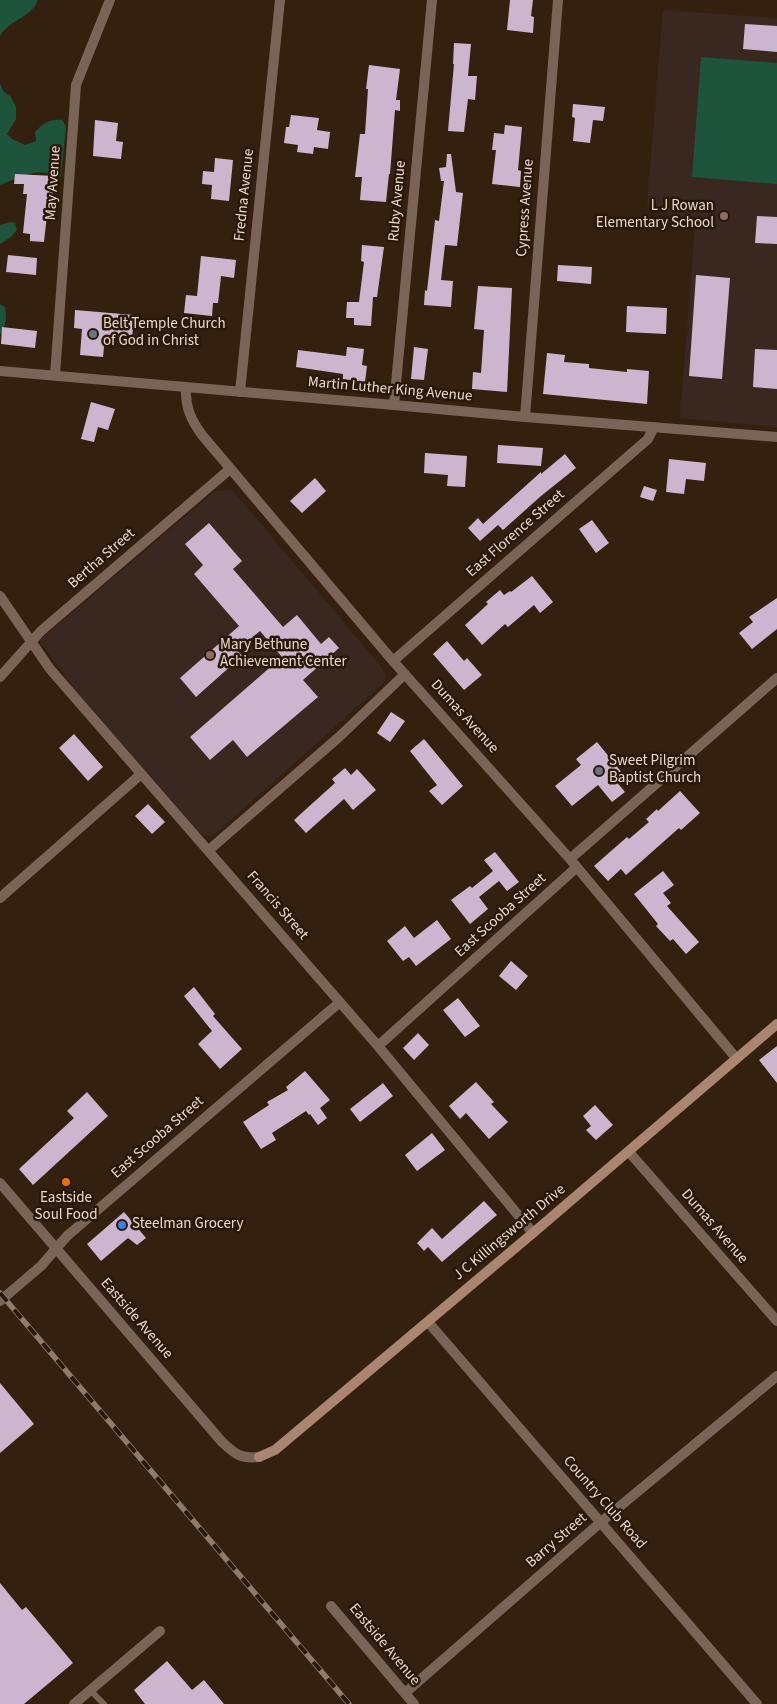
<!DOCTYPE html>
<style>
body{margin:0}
canvas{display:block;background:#34200f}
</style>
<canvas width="777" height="1704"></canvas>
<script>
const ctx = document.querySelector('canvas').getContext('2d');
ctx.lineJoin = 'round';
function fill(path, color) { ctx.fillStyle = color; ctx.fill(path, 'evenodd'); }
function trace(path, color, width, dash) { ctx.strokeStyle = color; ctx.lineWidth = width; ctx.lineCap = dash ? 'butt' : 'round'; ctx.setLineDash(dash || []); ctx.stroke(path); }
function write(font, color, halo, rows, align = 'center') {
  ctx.font = font + ' "Source Sans 3",sans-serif'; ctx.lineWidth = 5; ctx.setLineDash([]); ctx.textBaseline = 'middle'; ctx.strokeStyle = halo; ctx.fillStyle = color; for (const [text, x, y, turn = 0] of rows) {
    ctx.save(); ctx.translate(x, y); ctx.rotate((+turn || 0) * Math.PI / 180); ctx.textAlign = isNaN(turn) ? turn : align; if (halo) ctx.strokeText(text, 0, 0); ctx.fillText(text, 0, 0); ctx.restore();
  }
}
const education = new Path2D(`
 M663,10L777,18V427L680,418L695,227L647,205Z
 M232,490L379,664L386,675L385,682L216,833L210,836L204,835L200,833L82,698L40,642L42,638L215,491Z`);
const green = new Path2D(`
 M0,0H38C32,17 9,20 0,36Z
 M701,57L777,63V184L692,177Z
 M0,84L4,92L11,97L16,107V119L7,134L12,139L25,145L36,141L35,132C44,123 49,119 62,120L66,126L61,177C33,167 26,176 0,185Z
 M10,222L15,223L17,230L11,237L0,244V225Z
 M0,304L5,307C7,319 6,325 0,335Z`);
const building = new Path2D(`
 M510,0H533L531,16L534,17L533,33L507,30Z
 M745,24L777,26V52L743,49Z
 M454,43L471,44L468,76H477L475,100L468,99L464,132L448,131L454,64H453Z
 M369,65L400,69L396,100H400V111L395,110L390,174H389L386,202L360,200L362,177H355L360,134H365L368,89H366Z
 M573,104L605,107L603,121L593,120L590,143L573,141L575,118L572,117Z
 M291,115L319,118L317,130L330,132L328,149L314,147L313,154L297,152L298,145L284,143L286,127H289Z
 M95,120L118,123L116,141L123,142L121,159L93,156Z
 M505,125L522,127L518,170L521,171L520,187L492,184L496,150H492L494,133L504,134Z
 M447,154H451L456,192L463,193L457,246L445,245L441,280L453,281L451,307L424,305L425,290L427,291L435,220L439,221L444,181H441L439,168L446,167Z
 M215,158L233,160L229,201L211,199L212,185L202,184L203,171L214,172Z
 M15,174L54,176L53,196H49L44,242L30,241V234L23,233L27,194H23L24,184H14Z
 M757,216L777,217V244L755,243Z
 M362,245L384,247L377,297H373L371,326L354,325V318H346L347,302H359L364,262L361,261Z
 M8,255L37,258L36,275L6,272Z
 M201,256L236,260L234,278L221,276L218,303H213L212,316L184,313L186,295L197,296Z
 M558,265L592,267L591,284L557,281Z
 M696,275L730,278L722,379L689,376Z
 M478,286L512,288L507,392L472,389L473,372L481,373L484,330L474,329Z
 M627,306L667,308L666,334L626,332Z
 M75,310L134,315L132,339L105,337L103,357L80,355L82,329L74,328Z
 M2,327L37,331L35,348L1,344Z
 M347,347L364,349L362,365L367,366L365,382L343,379V374L296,367L298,350L346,356Z
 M414,347L428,349L424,380L411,379Z
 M755,349L777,350V389L753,387Z
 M547,353L565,355L564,362L589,364V368L627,372V369L649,371L647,404L543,394Z
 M91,402L115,409L108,430L98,427L94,442L81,439Z
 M498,445L543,448L541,466L497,463Z
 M425,453L467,456L465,487L447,486L448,475L424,473Z
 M565,454L576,468L541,496L503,530L498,525L480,541L468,528L478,518L483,524L541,472V474Z
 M669,459L706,463L704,481L686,479L684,494L666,492Z
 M315,478L326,491L302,513L290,501Z
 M644,486L657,490L653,501L640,497Z
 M592,520L609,543L596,553L579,529Z
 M209,523L242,561L233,569L283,627L297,615L321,644L329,637L339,648L303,680L318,697L247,757L233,740L210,760L190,737L282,657L260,631L237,650L242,656L196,697L180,678L239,626L194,574L203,565L185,544Z
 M532,576L553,602L540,613L534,605L508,627L505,624L482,645L465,625L488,604L486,602L500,590L504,595L510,591L511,592Z
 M777,598V629L752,649L739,633L753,622L749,617Z
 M447,641L464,661L467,658L482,675L464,690L433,654Z
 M391,712L405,721L390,742L377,733Z
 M74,734L103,767L88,781L59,748Z
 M424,739L463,786L442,805L429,791L437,785L410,751Z
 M597,742L623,774L615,780L625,792L612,802L598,785L572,806L555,786L581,765L576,759Z
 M345,768L351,775L357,769L376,790L353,810L344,799L306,833L294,820L335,783L332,779Z
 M680,791L700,813L681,830L679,828L626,875L621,869L608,881L594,866L627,837L629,839L649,822L646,819L657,809L658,811Z
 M148,804L165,822L152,834L135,816Z
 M495,852L519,882L507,891L499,881L479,897L488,909L470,924L451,900L470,886L472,888L493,871L484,860Z
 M663,871L674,885L663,893L671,903L667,906L699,942L686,954L673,939L670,941L656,926L658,924L634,894Z
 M437,920L451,939L416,966L409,957L403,961L387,941L405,926L414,938Z
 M511,961L528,976L516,990L499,976Z
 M194,987L215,1014L213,1016L242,1049L220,1069L198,1044L212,1031L184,996Z
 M458,998L480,1026L465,1037L443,1010Z
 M418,1033L429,1045L414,1060L403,1048Z
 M777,1046V1083L759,1060Z
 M305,1071L330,1100L320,1108L327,1118L318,1125L310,1114L309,1115L306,1111L272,1133L276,1140L261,1149L243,1122L269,1105L267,1102L288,1090L286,1087Z
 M476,1082L494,1102L491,1104L508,1122L489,1139L466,1113L460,1119L449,1106Z
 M383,1083L393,1096L360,1122L350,1109Z
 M87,1092L108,1116L33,1185L19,1169L74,1118L67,1111Z
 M595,1105L613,1125L596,1140L586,1130L591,1126L583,1116Z
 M432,1133L445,1150L417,1171L405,1155Z
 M484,1201L497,1215L442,1262L428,1247L424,1251L417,1243L432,1228L442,1239Z
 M124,1212L146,1238L137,1245L128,1238L101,1261L87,1244Z
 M0,1383L34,1424L0,1453Z
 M0,1583L22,1610L26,1607L73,1663L24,1704H0Z
 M167,1661L192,1690L204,1680L224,1704H145L134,1690Z`);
const service = new Path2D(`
 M90,1690L104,1704`);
const minor = new Path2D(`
 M55,375L76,85L110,0
 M186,387C185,407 191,420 202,435L393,661L570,859L736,1058
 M240,392L280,0
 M394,405L432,0
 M525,417L558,0
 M0,596L50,669L378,1046L533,1233
 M393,661L648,439L654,427
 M0,677L41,631L230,469
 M209,850L339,737L405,674
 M570,859L777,678
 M0,898L140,775
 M378,1046L577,867
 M629,1152L777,1321
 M0,1301L41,1266L67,1236L340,1002
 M331,1606L414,1704
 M405,1693L601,1522L777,1376
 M74,1704L160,1631`);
const tertiary = new Path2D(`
 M0,371L394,405L525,417L777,437
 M0,1183L222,1442C235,1454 240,1459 259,1457
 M428,1322L757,1704`);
const secondary = new Path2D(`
 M259,1457L275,1450L533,1233L777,1024`);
const rail = new Path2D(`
 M0,1293L349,1704`);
const markers = [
 [724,216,5,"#8d6e63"],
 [93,334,5,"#6b7280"],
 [210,655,5,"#8d6e63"],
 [599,771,5,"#6b7280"],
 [66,1182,5,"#e8710a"],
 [122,1225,5,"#3f7fe0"]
];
const streetNames = [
 ["May Avenue",54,183,-86],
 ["Fredna Avenue",245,195,-84],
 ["Ruby Avenue",398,201,-85],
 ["Cypress Avenue",526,208,-86],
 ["Martin Luther King Avenue",390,390,5],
 ["East Florence Street",516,534,-41],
 ["Bertha Street",102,559,-41],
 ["Dumas Avenue",464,717,48],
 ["Francis Street",277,906,49],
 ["East Scooba Street",501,916,-42],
 ["East Scooba Street",158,1138,-41],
 ["Dumas Avenue",714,1227,49],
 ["J C Killingsworth Drive",510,1233,-40],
 ["Eastside Avenue",136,1319,49],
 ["Country Club Road",604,1503,49],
 ["Barry Street",557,1541,-41],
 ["Eastside Avenue",384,1645,50]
];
const poiNames = [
 ["L J Rowan",714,207,"right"],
 ["Elementary School",714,224,"right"],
 ["Belt Temple Church",103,325],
 ["of God in Christ",103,342],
 ["Mary Bethune",220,646],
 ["Achievement Center",220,663],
 ["Sweet Pilgrim",609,762],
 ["Baptist Church",609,779],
 ["Eastside",66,1199,"center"],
 ["Soul Food",66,1216,"center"],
 ["Steelman Grocery",132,1225]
];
fill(education, '#392820');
fill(green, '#1d543b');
fill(building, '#ccb6cf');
trace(service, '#7a6357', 6);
trace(minor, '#7a6357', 10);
trace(tertiary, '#7a6357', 10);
trace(secondary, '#aa8572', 10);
trace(rail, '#8d7c6e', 5.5);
trace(rail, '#2a1706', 4, [11]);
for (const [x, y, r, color] of markers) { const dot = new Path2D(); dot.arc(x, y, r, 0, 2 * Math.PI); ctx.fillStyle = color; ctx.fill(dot); trace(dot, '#2a1706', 2); }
write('15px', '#e8dad0', '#2a1706', streetNames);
write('15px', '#e8dad0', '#2a1706', poiNames, 'left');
</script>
